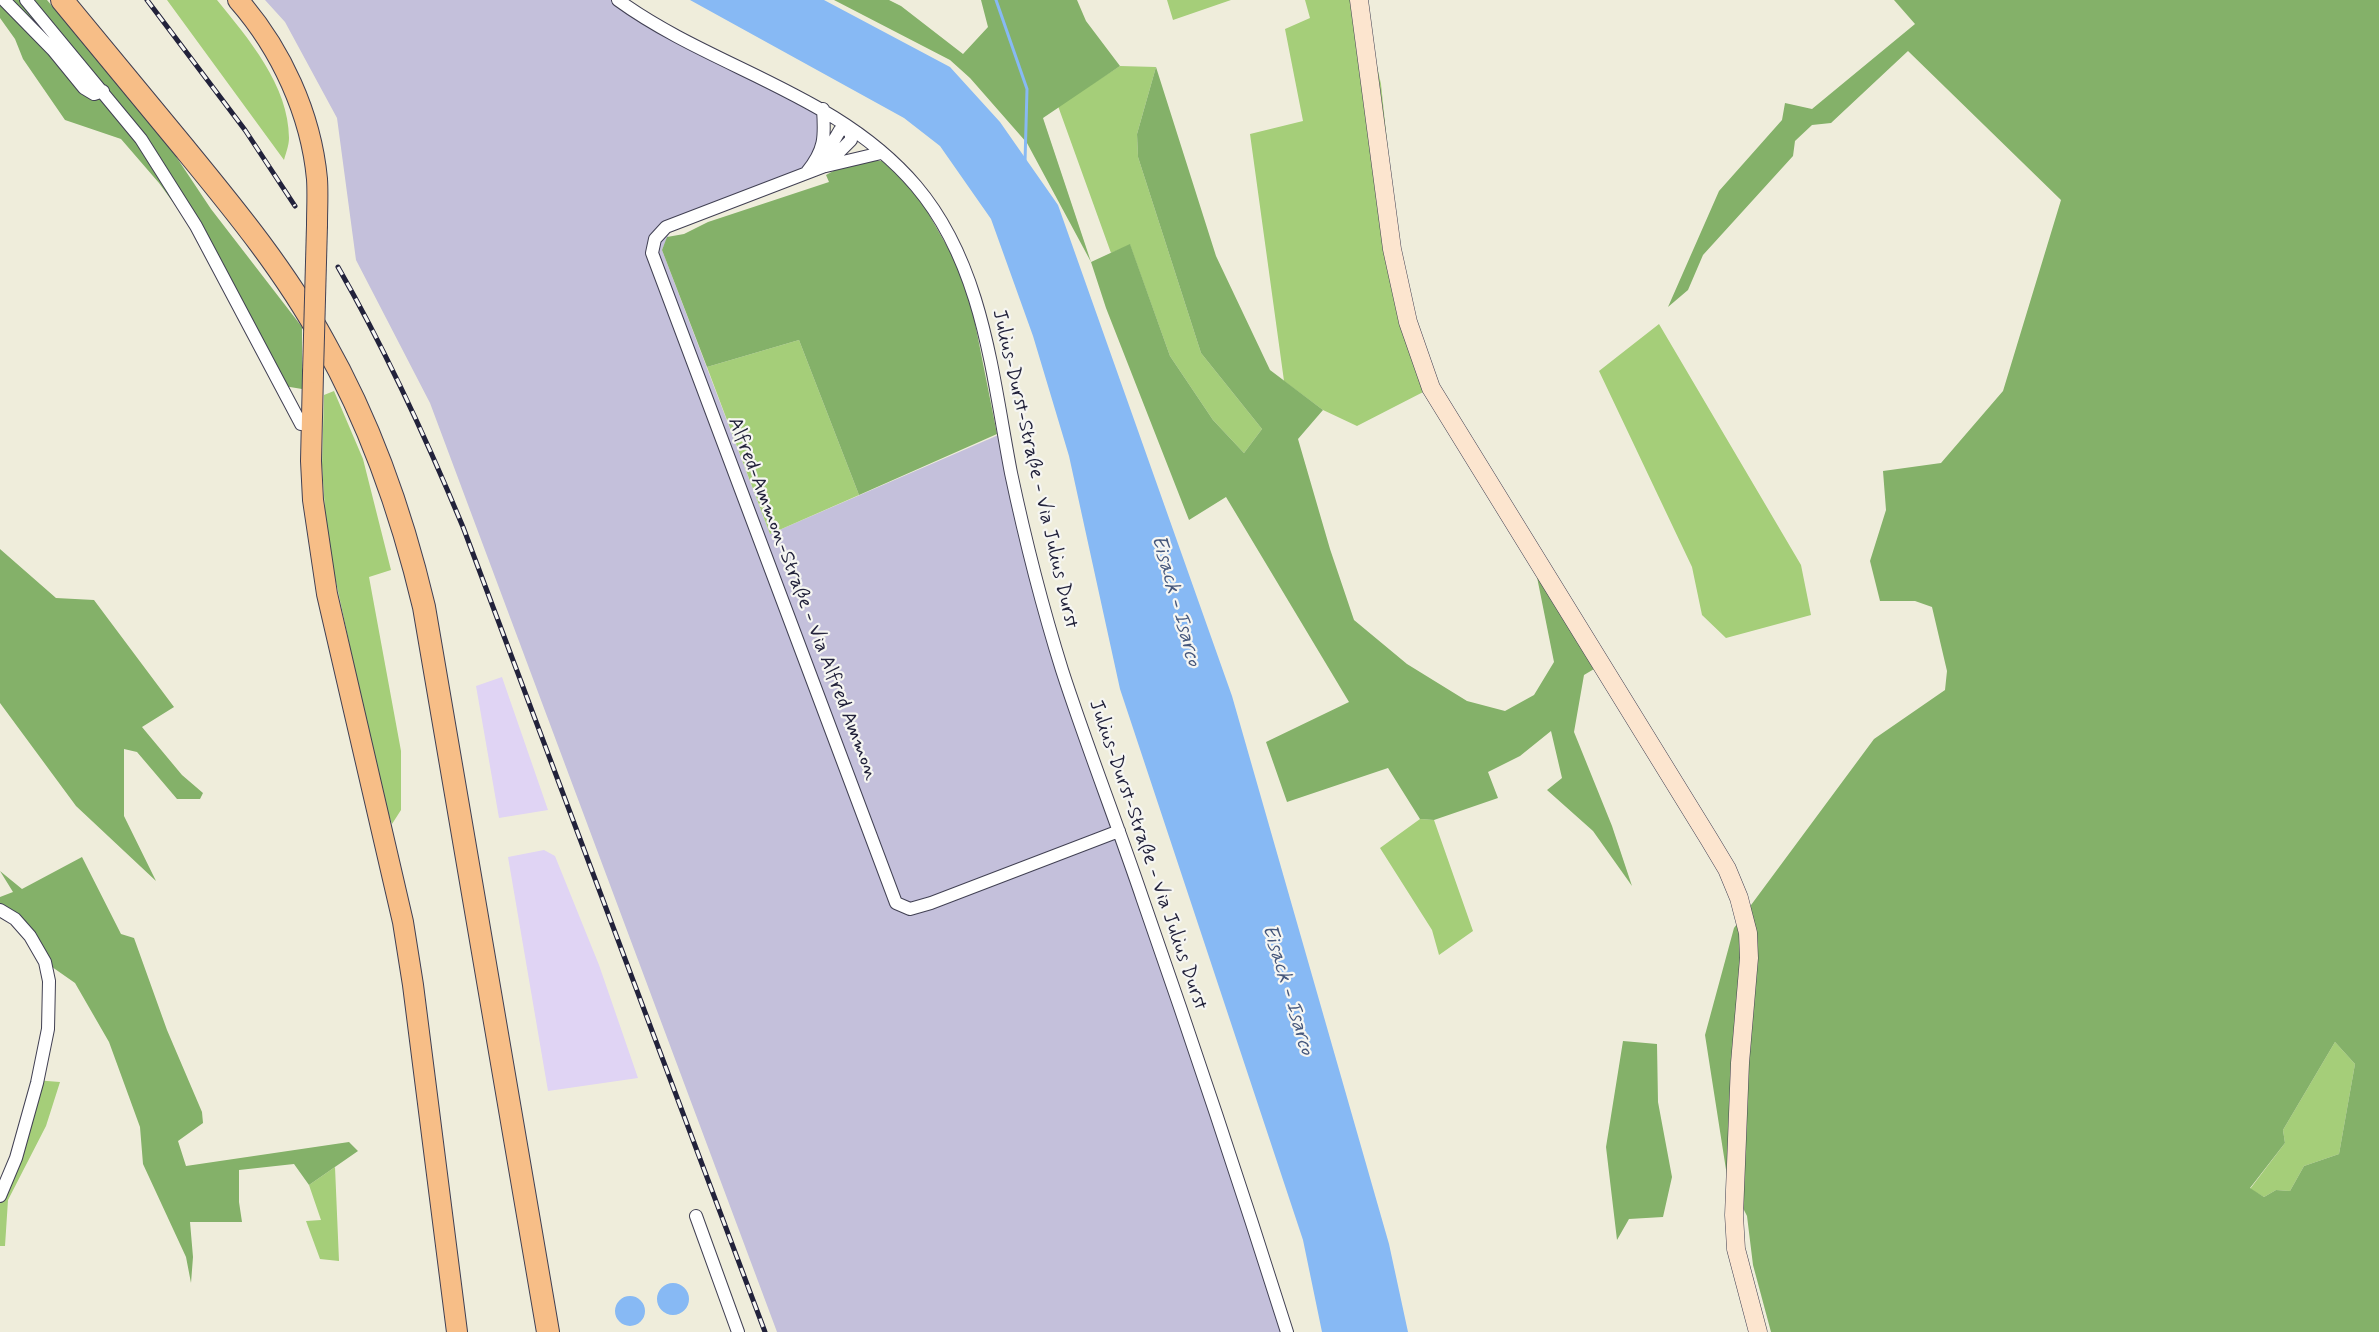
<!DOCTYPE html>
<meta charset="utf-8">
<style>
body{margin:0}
canvas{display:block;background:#efeddb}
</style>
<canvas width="2379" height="1332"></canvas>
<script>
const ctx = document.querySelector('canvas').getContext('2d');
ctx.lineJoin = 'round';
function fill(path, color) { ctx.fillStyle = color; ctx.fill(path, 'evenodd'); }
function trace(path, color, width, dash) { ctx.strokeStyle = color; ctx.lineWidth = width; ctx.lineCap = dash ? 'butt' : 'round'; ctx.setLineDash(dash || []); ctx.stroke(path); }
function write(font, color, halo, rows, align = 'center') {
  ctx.font = font + ' Mynerve,sans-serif'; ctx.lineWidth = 4.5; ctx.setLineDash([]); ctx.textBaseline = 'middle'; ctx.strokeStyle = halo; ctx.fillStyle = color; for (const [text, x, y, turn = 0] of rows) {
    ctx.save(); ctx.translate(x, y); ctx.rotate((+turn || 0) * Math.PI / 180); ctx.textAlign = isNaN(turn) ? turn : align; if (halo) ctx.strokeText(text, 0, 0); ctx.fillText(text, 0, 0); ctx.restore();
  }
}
const built = new Path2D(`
 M502,677L548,810L499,818L476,686Z
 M544,850L555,856L599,965L638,1078L548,1091L508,857Z`);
const industrial = new Path2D(`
 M265,0H618L823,109L825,131L806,173L671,229L662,250L770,534L1003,433L1034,569L1287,1332H777L430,403L356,260L337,118L285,22Z`);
const green = new Path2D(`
 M167,0H217C248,38 289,86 289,138C289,145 286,153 284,160Z
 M1167,0H1231L1173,20Z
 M1305,0H1362L1381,84L1400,265L1431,388L1357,426L1323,410L1284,381L1250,134L1303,121L1285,29L1310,18Z
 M1120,66L1156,67L1137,134L1138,157L1201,353L1262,429L1244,453L1213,420L1170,356L1130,245L1111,253L1058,106Z
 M1659,324L1801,565L1811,615L1726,638L1702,615L1692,567L1599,371Z
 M799,340L859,495L770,534L707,367Z
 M334,391L363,459L391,570L369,577L401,751V810L392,824L382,795L327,540L322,465L324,395Z
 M1420,819L1434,820L1473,931L1439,955L1432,930L1380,848Z
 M2335,1042L2355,1064L2339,1154L2304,1166L2290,1191L2276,1190L2264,1197L2250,1189L2285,1143L2283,1130Z
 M34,1080L60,1082L46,1126L8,1200L5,1246H0V1189Z
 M335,1167L339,1261L320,1259L306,1221L321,1220L309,1185Z`);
const forest = new Path2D(`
 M0,0H47L169,146L211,209L302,327V389L284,386L234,286L159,183L121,139L65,120L23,59L15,39L0,18Z
 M834,0H889L901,6L963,54L988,27L981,0H1077L1086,21L1120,66L1043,118L1091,262L1130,244L1170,356L1213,420L1244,453L1262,429L1201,353L1138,157L1137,134L1156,67L1216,256L1270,370L1323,410L1298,439L1330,549L1354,620L1407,664L1467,701L1505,711L1534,695L1554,662L1532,552L1586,641L1609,660L1584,675L1574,732L1612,826L1632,886L1593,831L1547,790L1562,778L1551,731L1520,756L1488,772L1498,798L1434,820L1420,819L1388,768L1287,802L1266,742L1349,702L1226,497L1189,520L1106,308L1091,262L1027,143L970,78L950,60Z
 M1894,0H2379V1332H1771L1753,1265L1747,1216L1727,1176L1705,1035L1734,928L1874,739L1945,690L1947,671L1932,607L1915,601H1880L1870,561L1886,510L1883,471L1941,463L2003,391L2061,200L1908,51L1831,123L1812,125L1795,141L1793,156L1703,255L1688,290L1668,307L1719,191L1782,120L1785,103L1812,109L1915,24ZM2335,1042L2355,1064L2339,1154L2304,1166L2290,1191L2276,1190L2264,1197L2250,1188L2285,1143L2283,1130Z
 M866,160L882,161L903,178L923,204L956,262L973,313L997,434L859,495L799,340L707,367L662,250L667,237L684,234L708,222L829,182L826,175L848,163Z
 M0,549L56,598L94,600L174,707L142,727L182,775L203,793L200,799H177L137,752L124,749V816L156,881L76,806L0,703Z
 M82,857L121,934L134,938L167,1030L202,1112L203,1123L178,1141L186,1166L349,1142L358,1151L309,1185L294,1164L239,1170V1202L242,1222H190L193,1257L191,1283L186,1257L143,1164L140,1127L109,1042L75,983L45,962L0,910V897L13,892L0,871L22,889Z
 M1623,1041L1657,1044L1658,1102L1672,1177L1663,1217L1629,1219L1617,1240L1606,1147Z`);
const water = new Path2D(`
 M690,0H824L950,67L1000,122L1058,205L1232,696L1389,1244L1408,1332H1322L1303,1240L1120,689L1069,456L1033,336L991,219L940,146L904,118Z
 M657 1299a16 16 0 1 1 32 0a16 16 0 1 1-32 0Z
 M615 1311a15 15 0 1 1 30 0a15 15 0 1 1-30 0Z`);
const stream = new Path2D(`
 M996,0L1027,89L1025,162`);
const street = new Path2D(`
 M4,0L53,50L84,88L94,94L103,91
 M26,0L141,139L196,226L301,424H311
 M618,0C713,69 837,93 916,186C983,265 992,374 1011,473C1025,539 1042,606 1062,670C1087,747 1117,823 1143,900C1193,1043 1241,1187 1287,1332
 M851,129V140L825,166L666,227L655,239L652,253L896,903L910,909L931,903L1119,831
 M822,155L829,149L840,130L851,129
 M826,166L881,153
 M807,172C825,150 825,137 823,109
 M0,910L15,919L30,936L45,962L49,981L48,1029L37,1083L16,1158L0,1196
 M696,1216L738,1332`);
const secondary = new Path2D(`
 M1359,0L1392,249L1408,322L1431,388L1709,839L1727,869L1739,898L1748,933L1749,958L1740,1063L1734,1215L1736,1249L1758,1332`);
const primary = new Path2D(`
 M238,0C281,49 311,114 317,179C318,194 317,210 317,225
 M313,373L311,461L313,500L327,594L403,922L413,985L457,1332`);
const highway = new Path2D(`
 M62,0C103,50 144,99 185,149C235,210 286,272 324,342C371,425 402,514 424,607L548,1332`);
const rail = new Path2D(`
 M147,0L245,130L295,206
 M338,267C386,351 426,438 463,527L765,1332`);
const primaryBridge = new Path2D(`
 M313,373L317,225`);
const streetNames = [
 ["Julius-Durst-Straße - Via Julius Durst",1034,469,77],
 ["Alfred-Ammon-Straße - Via Alfred Ammon",802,599,69],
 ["Julius-Durst-Straße - Via Julius Durst",1147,855,71]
];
const waterNames = [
 ["Eisack - Isarco",1175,601,74],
 ["Eisack - Isarco",1287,990,73]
];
fill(built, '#e0d4f4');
fill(industrial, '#c4c0db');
fill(green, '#a5ce79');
fill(forest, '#84b169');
fill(water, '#87b9f4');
trace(stream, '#87b9f4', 3);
trace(street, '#414053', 14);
trace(secondary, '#414053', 19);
trace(primary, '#414053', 22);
trace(highway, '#414053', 24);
trace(street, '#fff', 12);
trace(secondary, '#fce5cf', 18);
trace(primary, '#f7be87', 20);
trace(highway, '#f7be87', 22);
trace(rail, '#22223b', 5);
trace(rail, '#f6f6f2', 3, [9]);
trace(primaryBridge, '#414053', 22, []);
trace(primaryBridge, '#f7be87', 20);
write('20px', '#22223b', '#f6f6f2', streetNames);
write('italic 21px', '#45577c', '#f6f6f2', waterNames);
</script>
